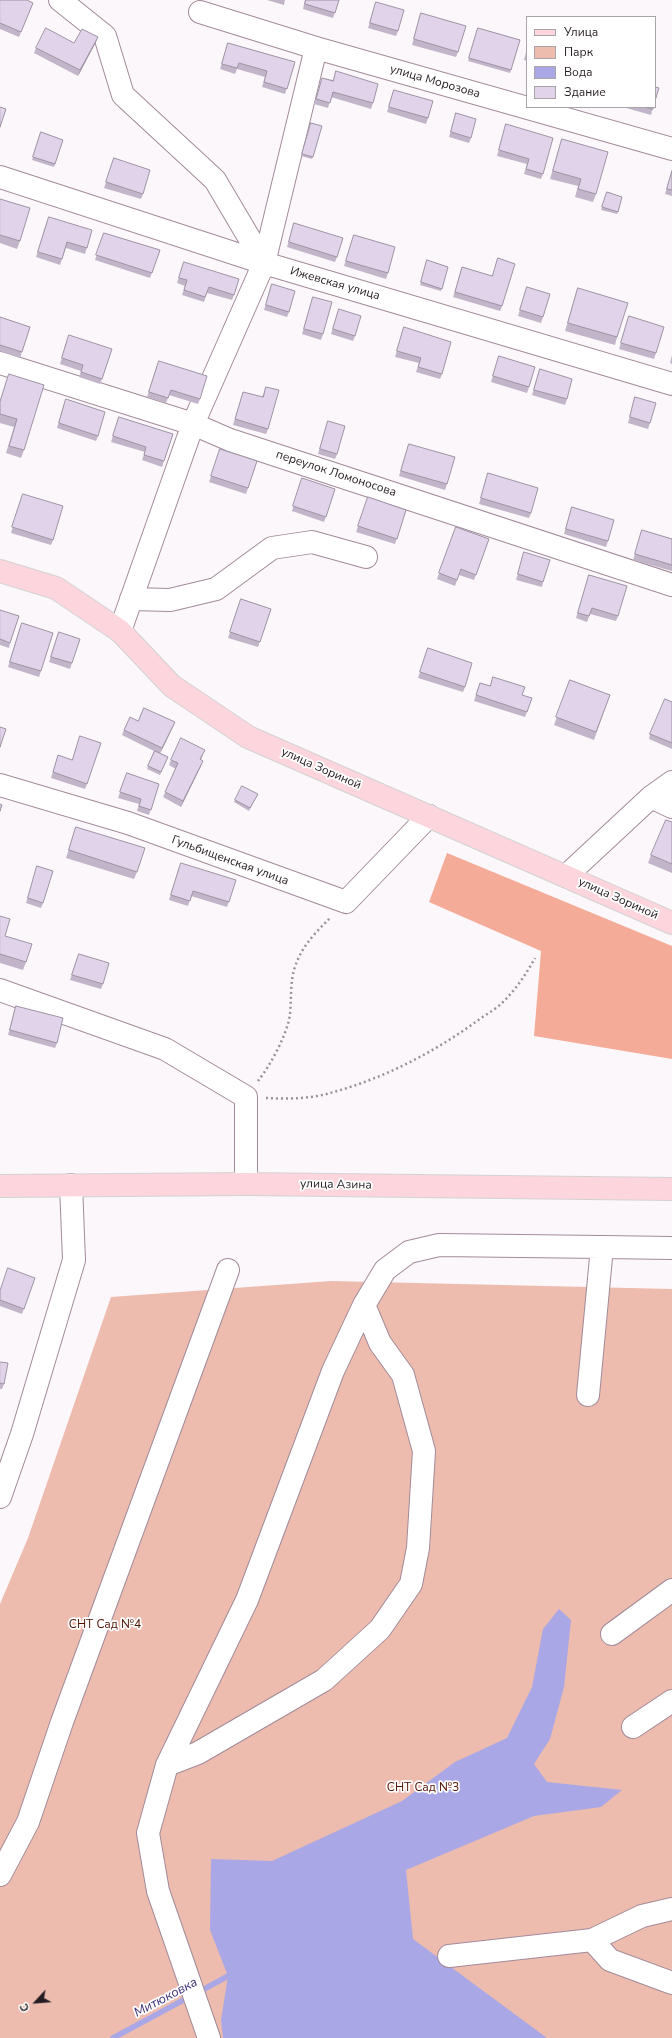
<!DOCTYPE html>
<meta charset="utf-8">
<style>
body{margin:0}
#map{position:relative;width:672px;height:2038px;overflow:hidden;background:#fcf7fa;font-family:"Nunito Sans",sans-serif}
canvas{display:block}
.legend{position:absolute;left:526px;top:16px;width:130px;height:92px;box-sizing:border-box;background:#fff;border:1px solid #a8a4a7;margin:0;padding:5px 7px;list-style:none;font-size:12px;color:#251c22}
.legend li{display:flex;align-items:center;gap:8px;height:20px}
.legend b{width:20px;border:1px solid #a8a4a7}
.north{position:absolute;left:16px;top:1982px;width:40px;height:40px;-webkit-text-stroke:3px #fff;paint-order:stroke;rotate:244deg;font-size:11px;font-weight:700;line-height:16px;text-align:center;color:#251c22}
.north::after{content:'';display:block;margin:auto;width:14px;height:18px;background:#251c22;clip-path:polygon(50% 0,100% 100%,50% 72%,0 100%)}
</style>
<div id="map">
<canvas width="672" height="2038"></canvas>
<ul class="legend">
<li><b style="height:5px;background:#fcd6dc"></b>Улица</li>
<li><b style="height:11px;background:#edbcaf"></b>Парк</li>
<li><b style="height:11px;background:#a9a7e6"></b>Вода</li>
<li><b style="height:11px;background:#e1d3ea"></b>Здание</li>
</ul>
<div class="north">С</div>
</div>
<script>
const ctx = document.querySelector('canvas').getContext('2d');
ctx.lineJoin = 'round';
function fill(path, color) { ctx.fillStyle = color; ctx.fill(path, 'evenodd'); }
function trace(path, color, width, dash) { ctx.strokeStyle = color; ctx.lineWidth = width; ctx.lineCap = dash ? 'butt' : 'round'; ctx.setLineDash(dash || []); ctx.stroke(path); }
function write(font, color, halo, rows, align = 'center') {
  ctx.font = font + ' "Nunito Sans",sans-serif'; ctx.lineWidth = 3.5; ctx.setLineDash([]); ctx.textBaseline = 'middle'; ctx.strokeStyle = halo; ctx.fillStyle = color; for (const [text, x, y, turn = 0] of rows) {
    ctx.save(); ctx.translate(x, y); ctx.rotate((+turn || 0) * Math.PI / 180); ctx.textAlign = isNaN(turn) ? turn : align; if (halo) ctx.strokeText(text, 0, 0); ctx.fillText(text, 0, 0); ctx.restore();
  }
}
const green = new Path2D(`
 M331,1281L672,1289V2038H0V1604L28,1538L111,1297Z`);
const forest = new Path2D(`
 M447,853L672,946V1059L534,1036L541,951L429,902Z`);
const water = new Path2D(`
 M559,1609L571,1620L564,1687L550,1739L534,1764L547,1782L622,1790L601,1807L534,1816L406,1870L413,1939L547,2038H223L221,2020L228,1976L210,1930L211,1859L272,1861L402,1801L455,1762L507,1738L532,1687L543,1629Z`);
const stream = new Path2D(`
 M199,1992L228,1976
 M113,2038L189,1997`);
const path = new Path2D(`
 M258,1081C270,1066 288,1033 290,1014C292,993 289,977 299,957C306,942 319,929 330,918
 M266,1098C287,1099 310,1099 330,1093C383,1079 437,1051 481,1018C489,1013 497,1008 503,1002C517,988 526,974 535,958`);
const minor = new Path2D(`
 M60,0L105,36L123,95L215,180L264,263
 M200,12L316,48L672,149
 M0,177L264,263L672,384
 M0,363L193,424L230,440L672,585
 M131,599L170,600L216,589L272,548L312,542L366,557
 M120,631L193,424L264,263L316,48
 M0,785L128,823L346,902L429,816
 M651,797L672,807
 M566,876L651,797L672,782
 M0,990L165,1049L246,1097V1184
 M588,1395L602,1247L672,1248
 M0,1497L22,1434L74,1260L71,1185
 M612,1634L672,1590
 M633,1727L672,1701
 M167,1765L198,1753L324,1680L380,1629L411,1584L418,1548L424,1451L403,1375L380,1343L364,1305
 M0,1875L28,1822L62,1722L228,1270
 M592,1940L642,1916L672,1909
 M449,1956L592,1940L610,1960L672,1983
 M209,2038L158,1891L148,1833L167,1765L247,1600L333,1371L364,1305L385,1270L409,1252L439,1245L602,1247`);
const major = new Path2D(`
 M0,571L56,588L120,631L172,686L248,737L672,923
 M0,1186L246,1184L672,1189`);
const wall = new Path2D(`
 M0,0L33,3L19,37L0,29Z
 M267,0H285L284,5Z
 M305,0H339L333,18L303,9Z
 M376,2L398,31L396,36L368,28Z
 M421,13L458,52L456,57L412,45Z
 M478,28L520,40L510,73L468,61Z
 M96,42L78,76L34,53L36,48L74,43Z
 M228,43L295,62L285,94L262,87L265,77L237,69L235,74L220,69Z
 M527,48V61L524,60Z
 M336,71L373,103L371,109L331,97L328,108L314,104L322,78L333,80Z
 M394,90L428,118L426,124L387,112Z
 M626,107H653L651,115L626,108Z
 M456,113L471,138L469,143L449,137Z
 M311,123L322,126L312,159L301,156Z
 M506,124L543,174L541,179L524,174L527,164L497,156Z
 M41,132L63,140L54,167L32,160Z
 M562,139L596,194L593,202L575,197L578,186L550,179Z
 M114,158L143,194L141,199L104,188Z
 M672,170V196L665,194Z
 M607,192L622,197L617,214L601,210Z
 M0,199L20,241L17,249L0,243Z
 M47,222L92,230L85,254L66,248L60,265L36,257Z
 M294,223L337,257L335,262L287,247Z
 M104,233L160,250L150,278L95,260Z
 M354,235L388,273L386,279L344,266Z
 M498,258L502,306L500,311L453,297L462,267L492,276Z
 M427,260L448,267L441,291L420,285Z
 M184,262L234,295L232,300L207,293L204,302L182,295L185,286L177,283Z
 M272,284L289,312L287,317L264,310Z
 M527,287L543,317L541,323L518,316Z
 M578,288L617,337L615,345L565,331Z
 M313,297L323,334L321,340L302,334Z
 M339,309L355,336L353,341L331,334Z
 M629,316L656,353L654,359L619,349Z
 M0,317L30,327L20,358L0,351Z
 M404,327L442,374L440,379L416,372L419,363L395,357Z
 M67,340L102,379L100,384L79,377L81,371L60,364Z
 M672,355V364L670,363Z
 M499,356L529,387L527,393L491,382Z
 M157,366L200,399L198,404L169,395L166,403L147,397Z
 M540,369L567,399L565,405L532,395Z
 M9,374L24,450L21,458L6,453L14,427L0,423V401Z
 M266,387L268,429L266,434L233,425L243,392L262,397Z
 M635,397L650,423L648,429L628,423Z
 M64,404L98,436L96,441L57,428Z
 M119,417L164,461L162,467L142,460L145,452L111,442Z
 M328,421L337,454L335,459L318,454Z
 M409,444L447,484L445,490L399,476Z
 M220,449L257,461L246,494L209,482Z
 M488,473L531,513L529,518L479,504Z
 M300,484L335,489L324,522L292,511Z
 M368,497L406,510L395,544L356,532Z
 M21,499L53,540L51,545L11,533Z
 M572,507L608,541L606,547L564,534Z
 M456,527L489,539L474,580L459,575L455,586L437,579Z
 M642,530L672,539V571L633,560Z
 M524,552L543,582L542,587L516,580Z
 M589,575L618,616L616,621L590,614L587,622L576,618Z
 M241,599L271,609L258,647L228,638Z
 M0,610L10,643L9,648L0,645Z
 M20,628L41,671L39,677L8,667Z
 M59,632L72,663L70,669L49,662Z
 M428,648L465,687L463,692L418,678Z
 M570,680L610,695L594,740L554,725Z
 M480,683L532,698L525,717L474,701Z
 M672,702V749L649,739L650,734Z
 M138,721L175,722L160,753L168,757L160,775L147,769L154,751L122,735L124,730Z
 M58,755L72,760L87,784L85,789L51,778Z
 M203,755L201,760V766L181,807L163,797L176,769L169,765L171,760Z
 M127,773L159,784L149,815L137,811L139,804L118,798Z
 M258,794L249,811L234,802L235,800Z
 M672,822V873L648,863L651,855Z
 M76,827L137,872L134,879L66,858Z
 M179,868L236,880L227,907L191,896L188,906L169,900Z
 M36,871L43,903L41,908L26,903Z
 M0,916L5,936L26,962L23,970L0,963Z
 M77,959L103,984L101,989L70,980Z
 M16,1006L57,1043L55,1048L8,1035Z
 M35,1278L22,1314L0,1306V1291Z
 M0,1362L4,1384L2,1389H0Z`);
const shadedWall = new Path2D(`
 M98,37L96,42L78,76L80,70Z
 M175,722L173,727L160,754L162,748Z
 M203,761L201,766L181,807L183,801Z`);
const building = new Path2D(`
 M0,0H27L33,3L21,32L0,23Z
 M306,0H339L335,13L305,4Z
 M376,2L404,10L398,31L370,23Z
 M421,13L466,26L458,52L414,39Z
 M46,28L74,43L82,29L98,37L80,70L36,48Z
 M478,28L520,40L511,70L469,58Z
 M228,43L295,62L287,89L264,82L267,71L239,63L237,68L222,64Z
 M336,71L378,84L373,103L333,92L330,103L316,99L322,78L333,81Z
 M655,87L659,88L655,101Z
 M394,90L433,101L428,118L389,107Z
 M0,107L6,109L0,127Z
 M644,107H653V109Z
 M456,113L476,119L471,138L451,132Z
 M311,123L322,126L313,157L302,154Z
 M506,124L553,138L543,174L526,169L529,159L499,150Z
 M41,132L63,140L55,164L33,157Z
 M562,139L608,152L596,194L578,189L581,179L553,171Z
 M114,158L150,170L143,194L106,182Z
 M672,171V190L667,189Z
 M607,192L622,197L618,212L602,207Z
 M0,199L30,208L20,241L0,235Z
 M49,217L92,230L87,248L67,242L62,259L38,252Z
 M294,223L343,238L337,257L289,242Z
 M104,233L160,250L152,273L96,255Z
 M354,235L395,247L388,273L346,261Z
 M498,258L515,264L502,306L455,292L462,267L492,276Z
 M427,260L448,267L442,289L421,282Z
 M184,262L239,279L234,295L209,287L205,297L184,290L187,280L179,278Z
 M272,284L295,291L289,312L266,305Z
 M527,287L550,294L543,317L520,310Z
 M578,288L628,303L617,337L568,323Z
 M313,297L332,302L323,334L304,329Z
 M339,309L361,316L355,336L333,329Z
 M629,316L664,327L656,353L621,343Z
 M0,317L30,327L22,352L0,345Z
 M404,327L451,342L442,374L418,367L421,358L397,351Z
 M69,335L112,349L102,379L81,372L83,365L62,358Z
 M499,356L535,367L529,387L493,376Z
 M159,361L207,376L200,399L171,390L168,398L149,392Z
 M540,369L572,379L567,399L534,390Z
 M9,374L44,385L24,450L9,446L17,419L0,414V402Z
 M266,387L279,390L268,429L235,419L243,392L263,397Z
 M635,397L656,403L650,423L630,417Z
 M66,399L105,412L98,436L59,423Z
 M119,417L173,434L164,461L144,455L146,447L113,436Z
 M328,421L345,426L337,454L320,449Z
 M409,444L455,457L447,484L401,471Z
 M220,449L257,461L248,488L211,476Z
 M488,473L538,488L531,513L481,498Z
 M302,478L335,489L326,517L293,506Z
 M23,494L63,506L53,540L12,527Z
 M368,497L406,510L397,539L358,526Z
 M572,507L614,520L608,541L566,529Z
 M456,527L489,539L476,575L461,569L457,580L439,573Z
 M642,530L672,539V565L635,554Z
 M524,552L550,560L543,582L518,574Z
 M589,575L627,586L618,616L592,608L589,616L578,613Z
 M241,599L271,609L260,642L230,632Z
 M0,610L19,616L10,643L0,639Z
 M22,623L53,633L41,671L10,662Z
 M59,632L80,639L72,663L51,657Z
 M428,648L472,663L465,687L420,672Z
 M493,677L525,687L522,695L532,698L527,712L476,695L480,683L490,686Z
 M570,680L610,695L596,732L556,717Z
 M665,699L672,702V743L650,734Z
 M144,708L175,722L162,748L124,730L130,717L138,721Z
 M0,727L6,729L0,747Z
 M80,736L101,743L87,784L53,772L58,755L72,760Z
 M181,738L205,750L200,759L203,761L183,801L165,792L178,763L171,760Z
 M155,751L168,757L161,772L148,766Z
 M127,773L159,784L151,810L139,806L141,799L120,792Z
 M242,786L258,794L250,808L235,800Z
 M0,804L2,805L0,811Z
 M666,820L672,822V864L651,855Z
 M76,827L145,848L137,872L69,850Z
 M181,863L236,880L229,902L193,891L190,901L171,895Z
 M37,866L53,871L43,903L28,898Z
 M0,916L10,919L5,936L32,944L26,962L0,954Z
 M79,954L109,963L103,984L72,975Z
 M16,1006L63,1018L57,1043L10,1030Z
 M8,1268L35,1278L24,1309L0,1300V1291Z
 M0,1362L8,1363L4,1384L0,1383Z`);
const streetNames = [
 ["улица Морозова",435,82,16],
 ["Ижевская улица",335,284,16],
 ["переулок Ломоносова",336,474,18],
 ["улица Зориной",321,769,24],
 ["Гульбищенская улица",230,861,20],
 ["улица Зориной",618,899,24],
 ["улица Азина",336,1185,1]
];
const parkNames = [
 ["СНТ Сад №4",105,1625],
 ["СНТ Сад №3",423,1788]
];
const waterNames = [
 ["Митюковка",166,1998,-28]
];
fill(green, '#edbcaf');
fill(forest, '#f4ab98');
fill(water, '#a9a7e6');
trace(stream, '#a9a7e6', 5.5);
trace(minor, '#a28b99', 24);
trace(major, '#d3d2d3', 24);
trace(path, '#999296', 2.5, [2, 3]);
trace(minor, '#fff', 22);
trace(major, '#fcd6dc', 22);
fill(wall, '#c2b5c9');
fill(shadedWall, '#9e94a4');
fill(building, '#e1d3ea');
trace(building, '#9e94a4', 1);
write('12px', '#251c22', '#fff', streetNames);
write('12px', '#4f1001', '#fff', parkNames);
write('italic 13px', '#3b307a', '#fff', waterNames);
</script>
